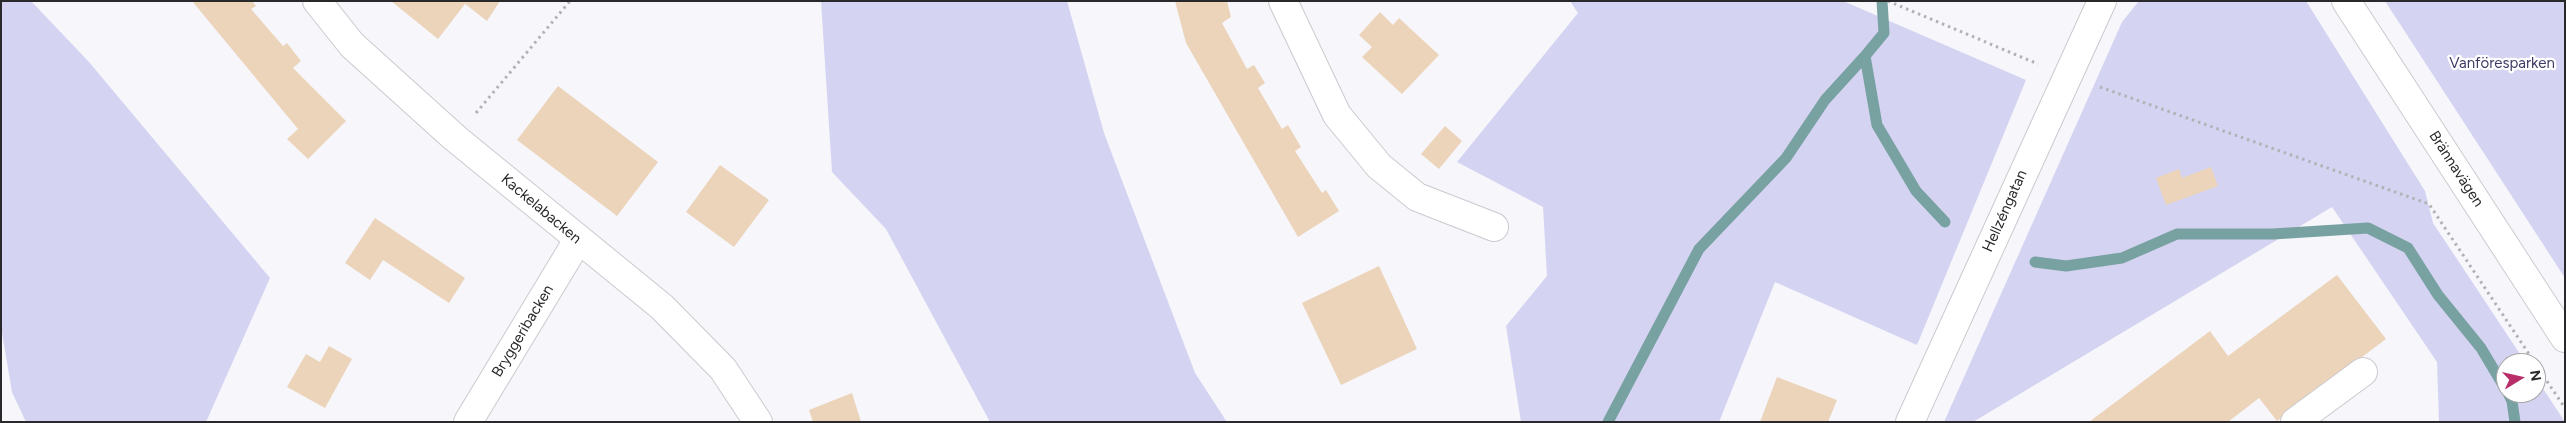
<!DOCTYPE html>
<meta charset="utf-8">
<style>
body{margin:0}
#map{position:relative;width:2566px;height:423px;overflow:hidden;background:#f6f6fb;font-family:Figtree,sans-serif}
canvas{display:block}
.frame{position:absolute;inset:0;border:2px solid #29292b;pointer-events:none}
.north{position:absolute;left:2496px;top:353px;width:50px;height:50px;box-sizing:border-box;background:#fff;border:1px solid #a9a9aa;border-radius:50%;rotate:81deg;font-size:14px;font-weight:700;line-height:20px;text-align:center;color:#29292b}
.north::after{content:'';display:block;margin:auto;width:18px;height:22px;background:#b82e69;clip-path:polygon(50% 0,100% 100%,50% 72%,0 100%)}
</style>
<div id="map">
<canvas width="2566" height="423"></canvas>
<div class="frame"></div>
<div class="north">N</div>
</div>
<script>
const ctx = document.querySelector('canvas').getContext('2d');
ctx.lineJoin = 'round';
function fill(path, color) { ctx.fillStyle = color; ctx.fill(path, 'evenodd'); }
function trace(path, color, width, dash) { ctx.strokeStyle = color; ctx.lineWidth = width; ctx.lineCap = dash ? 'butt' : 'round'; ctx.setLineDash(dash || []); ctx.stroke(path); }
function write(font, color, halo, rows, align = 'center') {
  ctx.font = font + ' Figtree,sans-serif'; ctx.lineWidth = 4.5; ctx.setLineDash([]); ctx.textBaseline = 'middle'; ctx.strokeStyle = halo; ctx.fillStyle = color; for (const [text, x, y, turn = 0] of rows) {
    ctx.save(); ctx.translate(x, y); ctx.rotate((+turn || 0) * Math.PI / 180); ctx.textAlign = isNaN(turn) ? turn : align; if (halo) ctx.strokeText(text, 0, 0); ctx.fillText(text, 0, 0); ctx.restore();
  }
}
const green = new Path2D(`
 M1,1H31L89,62L270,278L206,422H26L12,392L1,327Z
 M821,1H1067L1104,133L1195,373L1227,422H990L886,229L832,172Z
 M1570,1H1843L2026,80L1917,345L1775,282L1719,422H1521L1506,326L1547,276L1543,207L1457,162L1578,13Z
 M2139,1H2306L2425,191L2433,223L2526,363H2506V393H2536V378L2565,422H2439L2437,362L2332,207L1973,422H1944L2122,22Z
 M2385,1H2565V278Z`);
const stream = new Path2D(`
 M1882,1L1884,33L1865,56L1877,125L1916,191L1945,222
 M2035,262L2066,266L2122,258L2177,234H2273L2368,228L2408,248L2438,295L2481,348L2506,390
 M2508,393L2512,401L2515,422
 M1608,422L1699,249L1786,158L1825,100L1865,56`);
const building = new Path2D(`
 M192,1H252L256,6L251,9L283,46L287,43L301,61L293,68L346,121L308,159L287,139L298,129Z
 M391,1H500L487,21L465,4L438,39Z
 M1175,1H1227L1231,17L1222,23L1247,69L1254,65L1265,83L1258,88L1282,129L1288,125L1301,147L1295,151L1322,193L1326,190L1339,211L1298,237L1186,43Z
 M1380,12L1393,25L1399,18L1439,55L1402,94L1362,57L1372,47L1359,35Z
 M558,86L658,162L617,216L517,140Z
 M1445,126L1462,141L1439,169L1421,154Z
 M720,165L769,200L734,247L686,212Z
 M2211,167L2218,186L2166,205L2156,178L2179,169L2182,178Z
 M375,218L465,278L449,303L383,260L370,280L345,263Z
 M1379,266L1417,349L1341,385L1302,303Z
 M2337,275L2386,339L2277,421L2259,398L2228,422H2089L2210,331L2228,356Z
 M329,346L352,359L325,408L287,387L306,354L320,362Z
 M1777,377L1837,400L1828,422H1760Z
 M852,393L861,422H813L809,410Z`);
const path = new Path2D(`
 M1888,1L2038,64
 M2100,87L2429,204L2535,363
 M476,113L570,1
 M2536,365L2565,408`);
const minor = new Path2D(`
 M317,1L352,45L455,138L662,307L723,369L758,422
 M1283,1L1337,115L1379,166L1417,197L1494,227
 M2346,1L2565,338
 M468,422L578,240
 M1910,422L2102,1
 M2295,422L2363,372`);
const parkNames = [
 ["Vanföresparken",2502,64]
];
const streetNames = [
 ["Brännavägen",2456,169,57],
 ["Kackelabacken",541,209,40],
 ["Hellzéngatan",2005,211,-66],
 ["Bryggeribacken",523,331,-59]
];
fill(green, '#d4d3f2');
trace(stream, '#78a1a2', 11);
fill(building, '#ecd4ba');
trace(minor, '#cacacf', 30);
trace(path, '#b2b2b6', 3, [2.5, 4]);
trace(minor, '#fff', 28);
write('15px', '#3f3a66', '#fff', parkNames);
write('15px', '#29292b', '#fff', streetNames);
</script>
